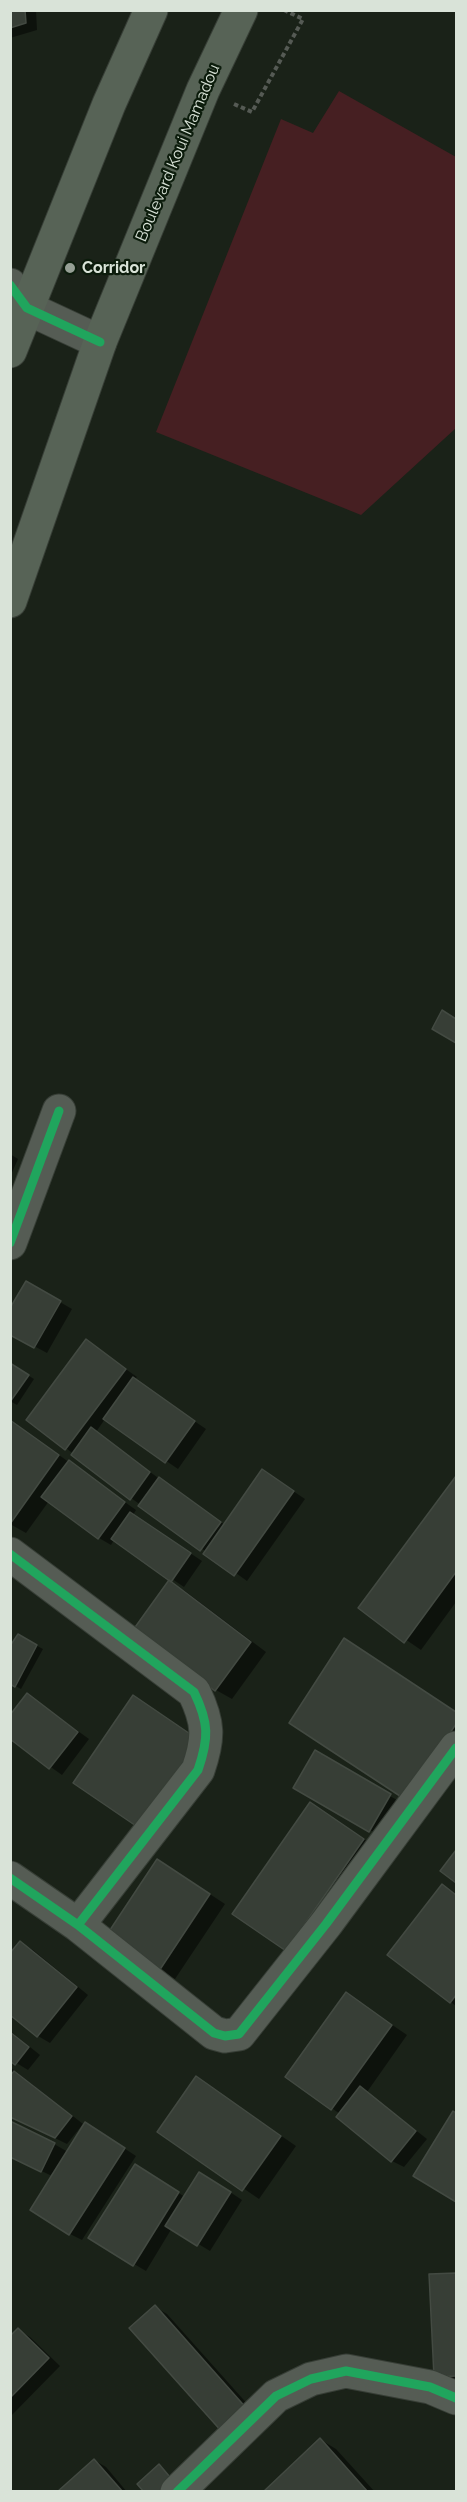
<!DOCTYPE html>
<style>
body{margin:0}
#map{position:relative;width:467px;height:2502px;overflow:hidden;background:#1a2218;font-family:Raleway,sans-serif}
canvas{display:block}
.frame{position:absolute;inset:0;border:12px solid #d9e3d8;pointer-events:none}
</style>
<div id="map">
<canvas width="467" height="2502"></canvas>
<div class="frame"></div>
</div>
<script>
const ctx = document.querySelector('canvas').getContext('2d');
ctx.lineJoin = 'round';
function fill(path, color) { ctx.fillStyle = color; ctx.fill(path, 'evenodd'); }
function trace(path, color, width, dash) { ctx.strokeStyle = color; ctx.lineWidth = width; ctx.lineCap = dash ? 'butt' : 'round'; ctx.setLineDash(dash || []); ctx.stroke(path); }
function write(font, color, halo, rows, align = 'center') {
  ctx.font = font + ' Raleway,sans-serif'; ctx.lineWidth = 4.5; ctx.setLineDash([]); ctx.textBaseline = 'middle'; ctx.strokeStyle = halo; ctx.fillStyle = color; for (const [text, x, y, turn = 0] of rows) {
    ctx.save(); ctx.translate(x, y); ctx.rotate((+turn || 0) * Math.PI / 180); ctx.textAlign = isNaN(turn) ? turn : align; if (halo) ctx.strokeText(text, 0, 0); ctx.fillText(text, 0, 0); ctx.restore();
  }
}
const green = new Path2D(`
 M339,91L456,157V428L361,515L156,432L281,119L313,133Z`);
const shadow = new Path2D(`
 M10,10H36L37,30L10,38Z
 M10,1154L18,1159L10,1177Z
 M27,1283L72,1309L47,1353L10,1333Z
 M86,1341L137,1377L134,1380L206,1429L178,1469L105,1419L96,1432L161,1480L225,1525L263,1471L305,1499L247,1581L131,1498L28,1419Z
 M11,1365L34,1379L17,1405L10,1401Z
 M10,1420L136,1510L133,1515L202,1561L184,1587L114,1540L111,1545L99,1538L49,1501L26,1533L10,1524Z
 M456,1479V1602L421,1650L360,1608Z
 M169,1582L185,1591L266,1652L232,1699L216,1690L135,1629Z
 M18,1636L43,1649L21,1689L10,1683Z
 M345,1640L456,1712V1756Z
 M28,1695L89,1739L62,1775L10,1738Z
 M315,1752L402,1803L382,1837L295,1787Z
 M310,1804L379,1849L287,1950Z
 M173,1870L225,1904L175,1979L160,1970Z
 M443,1886L456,1894V2006L389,1955Z
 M21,1943L33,1950L88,1995L50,2043L38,2036Z
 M347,1994L407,2035L367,2092L427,2139L404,2167L392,2161L338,2117L340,2114L288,2077Z
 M10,2031L40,2055L28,2070L10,2059Z
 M10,2067L83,2124L67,2144L10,2116Z
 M197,2078L296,2146L259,2199L160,2131Z
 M453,2113L456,2115V2200L415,2175Z
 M98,2131L136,2156L82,2240L70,2234L52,2176L10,2156L54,2144L68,2152Z
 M147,2173L185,2197L212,2180L242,2200L210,2251L172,2228L146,2271L90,2238Z
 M456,2275V2383H448L431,2276Z
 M155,2307L167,2314L259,2417L236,2438Z
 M18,2330L30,2337L60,2366L10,2417V2338Z
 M321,2440L336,2449L375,2492H265Z
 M94,2460L106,2467L127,2492H59Z`);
const building = new Path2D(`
 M10,10H25L26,23L10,28Z
 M442,1010L456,1019V1043L432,1029Z
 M26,1281L61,1301L34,1348L10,1335V1308Z
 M86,1339L126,1369L65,1450L26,1420Z
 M10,1363L29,1375L10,1402Z
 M133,1377L195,1421L165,1463L103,1419Z
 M10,1420L59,1455L10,1524Z
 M91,1427L150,1472L130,1500L71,1455Z
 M69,1460L125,1502L98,1539L41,1497Z
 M262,1469L294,1491L234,1576L203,1554Z
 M456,1476V1572L404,1643L358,1608Z
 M159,1477L221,1522L200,1551L138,1506Z
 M130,1512L191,1553L171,1582L111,1539Z
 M169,1580L251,1642L215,1691L133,1630Z
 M18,1634L37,1645L15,1687L10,1684V1646Z
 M344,1638L456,1712V1724L406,1800L289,1723Z
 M27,1693L78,1732L49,1769L10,1739V1715Z
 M133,1695L199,1740L139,1828L73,1783Z
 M315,1750L391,1794L369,1832L293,1788Z
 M310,1802L364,1839L286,1951L232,1914Z
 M456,1850V1883L440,1871Z
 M157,1859L210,1894L159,1971L106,1936Z
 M442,1884L456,1895V1995L450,2003L387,1955Z
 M20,1941L77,1987L37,2037L10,2015V1953Z
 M346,1992L392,2025L331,2110L285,2077Z
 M10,2032L29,2047L15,2065L10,2061Z
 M14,2071L72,2116L55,2138L10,2117V2076Z
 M196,2076L281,2136L242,2191L157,2132Z
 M360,2086L416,2131L391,2162L336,2117Z
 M453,2111L456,2113V2202L413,2176Z
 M10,2121L55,2143L41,2172L10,2157Z
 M85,2122L125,2148L69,2235L30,2210Z
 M135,2164L179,2192L133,2266L88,2238Z
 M199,2172L231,2192L197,2246L165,2226Z
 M456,2273V2376L434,2377L429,2274Z
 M155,2305L248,2410L223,2433L129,2328Z
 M18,2328L49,2358L10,2398V2336Z
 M320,2438L368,2492H263Z
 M94,2459L123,2492H57Z
 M159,2464L175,2483L165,2492H144L137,2484Z`);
const path = new Path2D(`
 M234,104L252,112L303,19L284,10`);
const street = new Path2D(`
 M10,285L27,308L100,342
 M10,1243L59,1111
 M10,1554L194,1692C209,1723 209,1738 198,1770L78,1925
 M10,1878L78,1925L214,2033L225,2036L239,2034L326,1924L456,1748
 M177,2492L276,2396L311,2379L346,2371L430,2387L456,2398`);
const primary = new Path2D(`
 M10,351L109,104L151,10
 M10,601L100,342L203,90L241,10`);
const cycleway = new Path2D(`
 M10,285L27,308L100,342
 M10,1243L59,1111
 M10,1554L194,1692C209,1723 209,1738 198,1770L78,1925
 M10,1878L78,1925L214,2033L225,2036L239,2034L326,1924L456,1748
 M177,2492L276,2396L311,2379L346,2371L430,2387L456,2398`);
const markers = [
 [70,268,6,"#969f95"]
];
const streetNames = [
 ["Boulevard Koui Mamadou",178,153,-67]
];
const poiNames = [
 ["Corridor",82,268]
];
fill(green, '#461f22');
fill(shadow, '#0007');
fill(building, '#373e36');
trace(building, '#434a42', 1.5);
trace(street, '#373e36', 35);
trace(primary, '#373e36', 35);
trace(path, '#555a54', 4, [4.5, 3]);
trace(street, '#555c54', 33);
trace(primary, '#576356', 33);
trace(cycleway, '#20a55d', 9);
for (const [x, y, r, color] of markers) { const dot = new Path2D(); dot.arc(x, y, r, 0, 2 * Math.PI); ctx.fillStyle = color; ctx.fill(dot); trace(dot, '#0c1c0c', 2); }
write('16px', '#d9e3d8', '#0c1c0c', streetNames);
write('bold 16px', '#d9e3d8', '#0c1c0c', poiNames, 'left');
</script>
